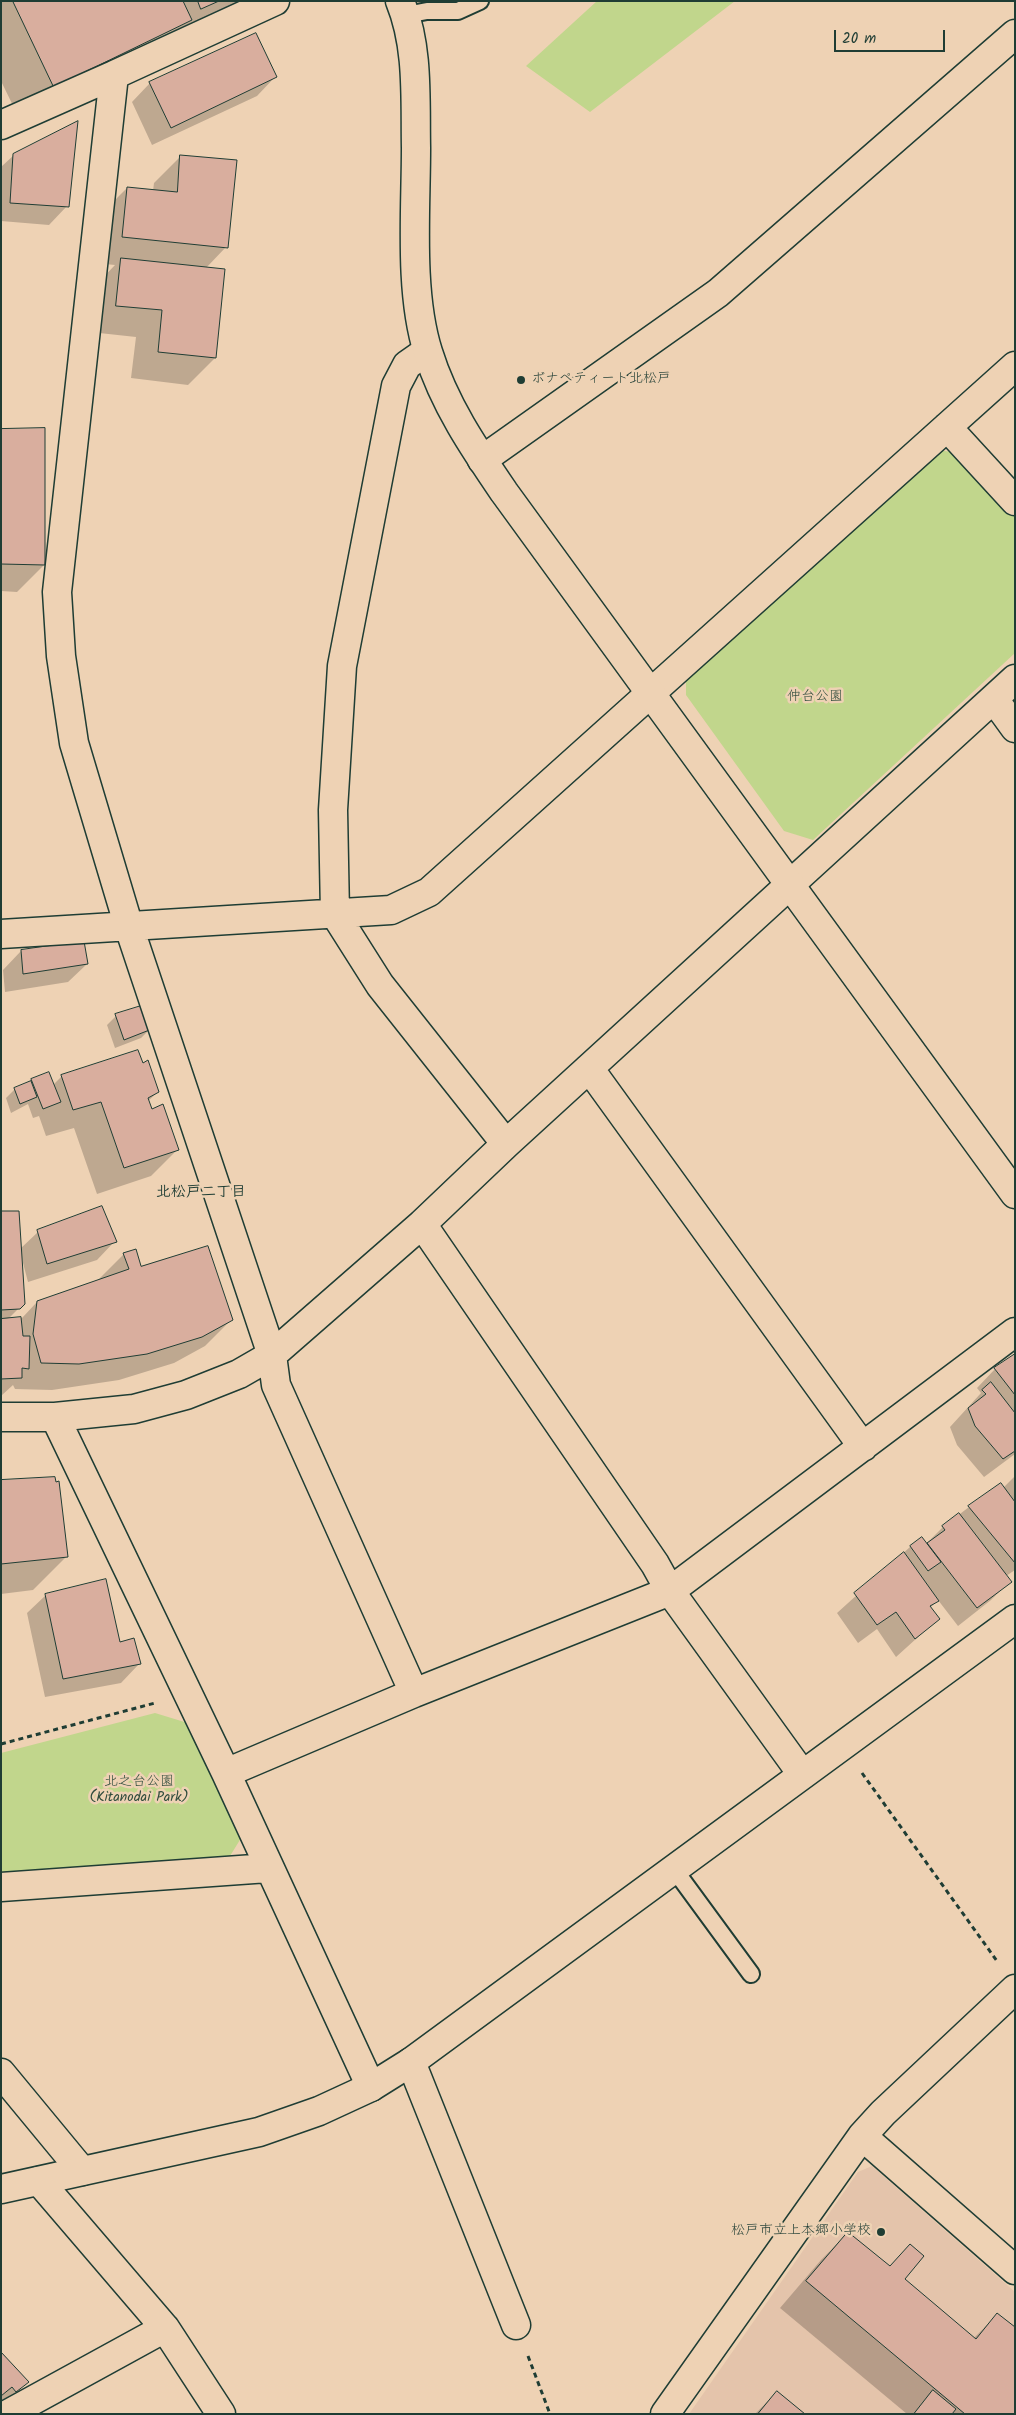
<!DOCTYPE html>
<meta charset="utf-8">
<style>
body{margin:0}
#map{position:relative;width:1016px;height:2415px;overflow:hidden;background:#eed2b4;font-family:Kalam,sans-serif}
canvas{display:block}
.frame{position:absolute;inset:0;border:2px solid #1f3d34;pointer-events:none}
.scale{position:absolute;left:834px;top:30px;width:111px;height:22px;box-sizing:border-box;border:2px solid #1f3d34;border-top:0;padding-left:6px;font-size:15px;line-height:18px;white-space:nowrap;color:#1f3d34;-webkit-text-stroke:4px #eed2b4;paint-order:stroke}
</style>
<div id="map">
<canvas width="1016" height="2415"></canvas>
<div class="frame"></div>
<div class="scale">20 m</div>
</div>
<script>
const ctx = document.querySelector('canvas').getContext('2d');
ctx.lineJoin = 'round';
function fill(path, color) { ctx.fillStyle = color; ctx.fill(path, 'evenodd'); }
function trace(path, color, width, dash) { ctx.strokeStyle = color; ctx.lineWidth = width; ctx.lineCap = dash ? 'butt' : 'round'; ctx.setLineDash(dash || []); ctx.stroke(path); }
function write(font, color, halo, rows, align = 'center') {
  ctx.font = font + ' Kalam,"Klee One",sans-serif'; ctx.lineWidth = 5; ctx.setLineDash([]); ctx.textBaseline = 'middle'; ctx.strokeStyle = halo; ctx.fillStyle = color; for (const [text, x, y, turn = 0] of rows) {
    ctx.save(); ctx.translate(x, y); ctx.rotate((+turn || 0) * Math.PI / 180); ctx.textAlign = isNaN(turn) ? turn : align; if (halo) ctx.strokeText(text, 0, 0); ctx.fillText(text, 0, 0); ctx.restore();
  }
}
const built = new Path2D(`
 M872,2166L1015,2292V2414H689L858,2172Z`);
const green = new Path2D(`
 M597,1H735L590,112L526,66Z
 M935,450L953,452L1015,517V653L813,840L784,831L686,695V678Z
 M155,1713L191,1724L243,1835L230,1856L1,1873V1753Z`);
const shadow = new Path2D(`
 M1,1H252L20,120L1,81Z
 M275,77L257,96L152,145L132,102L150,83Z
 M14,155L67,206L49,225L1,221V167Z
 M181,156L226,247L206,268L215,358L188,385L131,378L136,337L90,332L95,286L115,265L95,263L100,215L127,188L153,191L154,183Z
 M1,430L44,565L17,592L1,591Z
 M21,951L87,964L68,982L5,992L3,970Z
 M116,1016L150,1029L141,1038L115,1048L107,1025Z
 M142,1064L158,1092L148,1101L151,1110L178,1149L151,1176L97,1194L74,1128L46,1136L39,1116L33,1118L28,1104L11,1113L6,1098L15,1089L32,1080L53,1085L62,1076Z
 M1,1212L20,1249L38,1232L115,1241L97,1260L28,1282L22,1259L23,1304L8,1319L22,1318L37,1302L97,1281L124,1254L140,1267L232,1319L205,1346L174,1363L119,1380L52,1390L15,1389L13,1385L1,1396Z
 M1015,1356V1454L984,1477L957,1445L950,1427L981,1393L977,1388L995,1369Z
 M1015,1476V1570L1006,1576L1010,1581L991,1600L958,1626L938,1600L930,1608L938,1619L896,1657L877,1629L858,1643L837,1613L910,1547L922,1539L926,1544L943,1527L969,1507L1000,1485L1003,1488Z
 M1,1481L67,1556L33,1590L1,1594Z
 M46,1595L119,1643L139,1664L121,1683L45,1697L27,1613Z
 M848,2233L889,2267L910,2245L903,2279L973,2339L997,2315L1015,2414H907L780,2308L821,2260Z
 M1,2354L27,2382L1,2406Z
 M777,2392L803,2414H755Z`);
const building = new Path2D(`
 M13,1H183L192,20L54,87Z
 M198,1H219L201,9Z
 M256,33L277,77L171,128L149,82Z
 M78,121L69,207L10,203L13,154Z
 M180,155L237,160L228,248L122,237L127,187L177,192Z
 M121,258L225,269L216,358L158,352L162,310L116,306Z
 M45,428V565L1,564V429Z
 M84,941L88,964L23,974L21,950Z
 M141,1006L152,1029L124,1040L115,1014Z
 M138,1050L143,1063L148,1060L159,1092L148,1098L152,1109L163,1104L179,1150L124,1168L101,1102L73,1110L61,1075Z
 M49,1072L61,1102L43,1109L31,1079Z
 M31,1081L37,1097L20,1104L14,1088Z
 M102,1206L117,1242L47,1264L37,1230Z
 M1,1211H19L25,1304L20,1309L1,1310Z
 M208,1246L233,1320L202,1337L147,1354L79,1364L41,1363L33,1334L37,1301L129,1269L123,1253L136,1249L141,1266Z
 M21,1317L23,1336H30L29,1369L22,1368V1378L1,1379V1319Z
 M1015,1354V1395L994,1368Z
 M991,1382L1015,1413V1451L1003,1459L975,1426L968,1408L986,1394L982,1390Z
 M55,1477L56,1482L59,1481L68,1557L1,1564V1480Z
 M1001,1483L1015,1502V1563L968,1506Z
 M959,1513L1012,1582L977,1608L927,1543L945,1530L942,1526Z
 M922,1537L941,1562L928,1571L910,1546Z
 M904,1552L939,1601L930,1606L940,1619L915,1639L896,1612L877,1625L854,1593Z
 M106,1579L120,1642L134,1638L141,1664L63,1679L45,1594Z
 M848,2232L890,2266L910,2244L924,2256L905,2279L976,2339L997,2313L1015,2327V2414H965L806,2281Z
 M1,2352L29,2382L16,2392L12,2387L1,2396Z
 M933,2390L956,2409L952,2414H914Z
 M777,2391L805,2414H758Z`);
const path = new Path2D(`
 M1,1744L155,1703
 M862,1773L997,1961
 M528,2356L550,2414`);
const service = new Path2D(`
 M406,15L427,11H458L480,1
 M674,1869L751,1974`);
const minor = new Path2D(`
 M275,1L114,75L57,592L61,656L74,743L129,927L272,1355L276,1385L414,1693
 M1,125L114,75
 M427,351L407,365L396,386L342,666L333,810L335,914L380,985L506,1144
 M947,427L1015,501
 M482,460L718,293L1015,34
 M994,699L1015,728
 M1,934L391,910L429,892L1015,366
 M589,1068L863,1447
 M422,1224L655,1564L670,1591L802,1774
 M1,1417H55L134,1409L186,1395L239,1374L272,1355L422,1224L506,1144L1015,679
 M55,1417L226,1773L371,2087
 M226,1773L414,1693L670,1591L1015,1332
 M1,1887L268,1868
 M411,2062L516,2325
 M1,2073L82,2171
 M862,2136L1015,2270
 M39,2181L165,2328L221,2414
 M8,2414L165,2328
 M665,2414L862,2136L883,2113L1015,1989`);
const tertiary = new Path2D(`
 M400,1C419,47 415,100 416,148C416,211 409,292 428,352C444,404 474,448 504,492L1015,1194
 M1,2189L259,2132L319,2111L371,2087L411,2062L1015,1619`);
const markers = [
 [521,380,5,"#1f3d34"],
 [881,2232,5,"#1f3d34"]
];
const poiNames = [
 ["ボナペティート北松戸",531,380],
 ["松戸市立上本郷小学校",871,2232,"right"]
];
const parkNames = [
 ["仲台公園",815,698],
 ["北之台公園",139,1783],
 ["(Kitanodai Park)",139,1799]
];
const neighbourhoodNames = [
 ["北松戸二丁目",201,1193]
];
fill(built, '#e4c4ab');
fill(green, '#c1d68c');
fill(shadow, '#0003');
fill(building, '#d9ae9e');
trace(building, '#1f3d34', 1);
trace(service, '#1f3d34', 20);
trace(minor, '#1f3d34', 31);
trace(tertiary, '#1f3d34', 31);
trace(path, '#1f3d34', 3, [5, 4]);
trace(service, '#eed2b4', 16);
trace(minor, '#eed2b4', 28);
trace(tertiary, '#eed2b4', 28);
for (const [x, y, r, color] of markers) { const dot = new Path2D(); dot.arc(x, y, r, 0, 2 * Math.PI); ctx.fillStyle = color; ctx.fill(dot); trace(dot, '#eed2b4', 2); }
write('14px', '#1f3d34', '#eed2b4', poiNames, 'left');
write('14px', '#2f4c3d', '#eed2b4', parkNames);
write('bold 15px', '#1f3d34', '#eed2b4', neighbourhoodNames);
</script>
